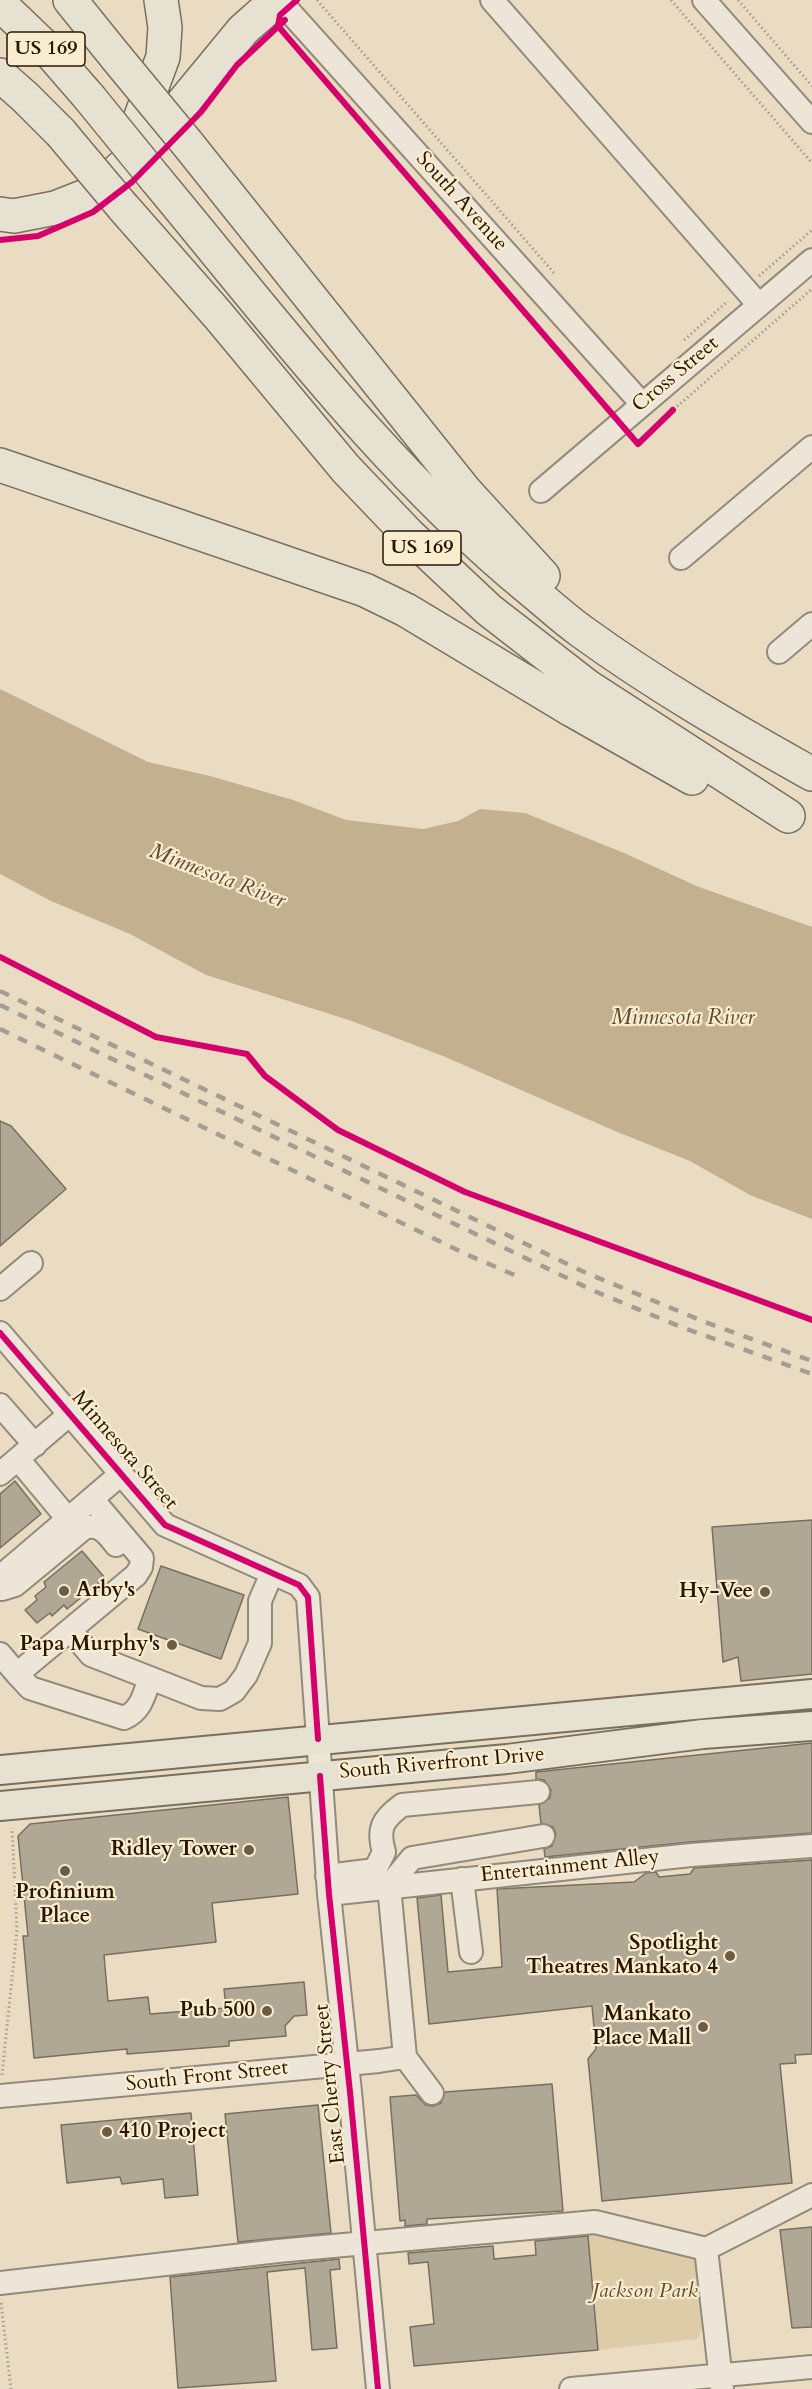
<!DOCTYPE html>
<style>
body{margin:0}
canvas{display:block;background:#e9dcc2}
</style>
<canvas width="812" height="2389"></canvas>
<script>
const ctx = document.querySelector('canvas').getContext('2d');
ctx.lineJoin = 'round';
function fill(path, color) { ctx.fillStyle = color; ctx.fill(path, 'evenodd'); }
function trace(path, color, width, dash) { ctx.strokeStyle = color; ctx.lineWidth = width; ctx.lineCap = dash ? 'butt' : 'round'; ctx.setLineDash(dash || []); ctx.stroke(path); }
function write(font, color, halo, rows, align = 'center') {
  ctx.font = font + ' Cardo,serif'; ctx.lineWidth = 4.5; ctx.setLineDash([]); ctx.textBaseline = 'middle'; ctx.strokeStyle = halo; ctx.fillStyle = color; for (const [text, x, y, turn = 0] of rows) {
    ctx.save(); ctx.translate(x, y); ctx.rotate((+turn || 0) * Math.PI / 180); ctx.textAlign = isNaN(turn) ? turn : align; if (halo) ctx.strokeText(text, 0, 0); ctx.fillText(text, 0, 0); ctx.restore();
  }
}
const green = new Path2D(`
 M587,2225L692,2255L696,2262L704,2325L697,2339L598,2350Z`);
const water = new Path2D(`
 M0,689L148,762L210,776L293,800L346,820L423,829L458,821L480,809L525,813L624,853L699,887L812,927V1219L750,1195L690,1161L615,1131L443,1056L349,1020L206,975L130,934L51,901L0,874Z`);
const building = new Path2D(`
 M0,1121L11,1126L66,1189L0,1246Z
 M15,1481L41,1514L0,1548V1494Z
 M812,1520V1674L741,1681L738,1657L723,1662L712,1527Z
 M82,1551L105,1578L67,1609L64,1605L52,1616L50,1613L37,1623L25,1610L37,1600L35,1596L46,1587L44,1582Z
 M161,1566L244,1595L221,1659L138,1629Z
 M812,1743V1833L690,1842L545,1857L544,1849L552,1846L556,1834L553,1827L541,1823L539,1805L550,1798L551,1790L544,1780L536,1779V1772Z
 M288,1797L298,1894L212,1903L216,1942L104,1955L108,2001L148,1997L150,2014L226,2008L224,1989L304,1982L307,2015L294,2016L285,2026L286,2036L229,2041V2046L127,2054V2049L34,2058L23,1936H28L18,1836L30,1824Z
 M812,1860V2054L795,2055L796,2063L780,2064L792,2183L602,2201L588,2059L596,2049L592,2006L429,2024L417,1898L441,1895L448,1972L502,1967L497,1889L634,1882L646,1873L656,1872L659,1877L690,1874L694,1868Z
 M552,2084L563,2211L427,2219V2224L405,2226V2220L400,2221L390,2097L416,2095L426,2105L433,2106L441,2103L445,2092Z
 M318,2105L331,2233L238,2242L225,2114Z
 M191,2113L198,2195L165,2198L163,2179L122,2184L120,2177L67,2183L61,2125Z
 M812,2227V2327L792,2328L780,2230Z
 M588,2236L598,2350L414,2366L410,2327L434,2324L428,2262L409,2264L408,2253L493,2246L494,2259L536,2255L535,2241Z
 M339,2259L340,2269L330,2270L337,2348L312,2350L305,2268L267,2272L276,2381L178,2388L170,2277Z`);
const path = new Path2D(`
 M317,0L554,273
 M671,0L812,163
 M738,0L812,86
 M759,276L812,230
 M684,340L728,301
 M671,407L673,410L812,289
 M2,2075L17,1930L12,1828
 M1,2303L11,2389`);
const minor = new Path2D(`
 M279,0L642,404
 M492,0L759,305
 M704,0L812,122
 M541,491L812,260
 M681,558L812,447
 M779,652L812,624
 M0,1289L31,1263
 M0,1333L165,1525L299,1585L308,1597L329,1894L350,2092L378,2389
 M0,1405L35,1445
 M18,1459L68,1519
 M0,1474L70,1414
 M0,1577L121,1474
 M0,1587L2,1589L15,1585L84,1528C99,1523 107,1533 116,1545
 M0,1654L17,1674L136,1575L141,1567L142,1558L92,1499
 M17,1674L30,1688L124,1718C141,1711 144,1695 150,1678L91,1655L70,1630
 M150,1678L201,1698L220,1699L234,1691L246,1675L260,1643V1601L272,1573
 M327,1876L375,1870L384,1852C377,1828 383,1819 402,1805L538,1792
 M462,1879L471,1952
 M329,1894L691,1855L812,1846
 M405,2057L389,1886L412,1858L543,1836
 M0,2096L379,2061L405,2057L432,2093
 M706,2249L722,2389
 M0,2283L278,2251L595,2222L706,2249L812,2195
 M571,2389L812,2367`);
const major = new Path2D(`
 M0,1770L812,1694
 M0,1806L507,1759L703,1734L812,1726`);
const highway = new Path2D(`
 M70,0L116,57
 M0,4L49,51L89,97
 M0,75L25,97L61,133
 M140,119L163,57L165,27L161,0
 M187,143L466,492L543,576
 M155,178C274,321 387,472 531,590C548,604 563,618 581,631C654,684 733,730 812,774
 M123,207L218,315L346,469L408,534L489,610L587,686L788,816
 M0,214L14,216L55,208L93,193L154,138L243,30L277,0
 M0,465L365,590L406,610L572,710L692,778`);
const rail = new Path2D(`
 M0,991L584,1272L705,1322L812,1361
 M0,1005L594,1291L681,1327L812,1374
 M0,1029L468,1255L519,1277`);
const highwayBridge = new Path2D(`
 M116,57L187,143
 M89,97L155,178
 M61,133L123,207`);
const cycleway = new Path2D(`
 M297,0L280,15L278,26L638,444L673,410
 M0,240L38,236L93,212L132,182L201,112L237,65L285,20
 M0,957L156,1037L247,1054L265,1076L338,1130L465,1192L812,1320
 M0,1333L165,1525L299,1585L308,1597L318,1739
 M320,1776L329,1894L350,2092L378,2389`);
const markers = [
 [64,1591,6,"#6c5b45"],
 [765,1592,6,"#6c5b45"],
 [172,1645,6,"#6c5b45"],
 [249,1850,6,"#6c5b45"],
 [65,1871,6,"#6c5b45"],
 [730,1956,6,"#6c5b45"],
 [267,2011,6,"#6c5b45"],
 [703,2027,6,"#6c5b45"],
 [107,2132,6,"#6c5b45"]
];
const shields = [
 [46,49,78],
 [422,548,78]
];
const shieldNames = [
 ["US 169",46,49],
 ["US 169",422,548]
];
const streetNames = [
 ["South Avenue",461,202,48],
 ["Cross Street",676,375,-40],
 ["Minnesota Street",124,1451,49],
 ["South Riverfront Drive",442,1764,-5],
 ["Entertainment Alley",570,1867,-6],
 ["South Front Street",207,2077,-6],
 ["East Cherry Street",331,2084,-96]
];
const poiNames = [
 ["Arby's",76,1591,"left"],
 ["Hy-Vee",753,1592],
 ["Papa Murphy's",160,1645],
 ["Ridley Tower",237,1850],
 ["Profinium",65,1893,"center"],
 ["Place",65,1917,"center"],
 ["Spotlight",718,1944],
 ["Theatres Mankato 4",718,1968],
 ["Pub 500",255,2011],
 ["Mankato",691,2015],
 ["Place Mall",691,2039],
 ["410 Project",119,2132,"left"]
];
const parkNames = [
 ["Jackson Park",645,2292]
];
const waterNames = [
 ["Minnesota River",217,877,21],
 ["Minnesota River",683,1019]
];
fill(green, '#decca9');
fill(water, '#c2b08e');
fill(building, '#b0a795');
trace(building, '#786f5f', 1.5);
trace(minor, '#938a79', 26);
trace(major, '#786f5f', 32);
trace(highway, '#786f5f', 36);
trace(path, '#a49e92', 3, [1.5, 3]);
trace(minor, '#ece5d8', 22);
trace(major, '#e7e1d2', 28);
trace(highway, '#e7e1d2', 33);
trace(rail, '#a49e92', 4.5, [10, 10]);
trace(highwayBridge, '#786f5f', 36, []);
trace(highwayBridge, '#e7e1d2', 33);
trace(cycleway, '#d6006c', 6);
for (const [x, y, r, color] of markers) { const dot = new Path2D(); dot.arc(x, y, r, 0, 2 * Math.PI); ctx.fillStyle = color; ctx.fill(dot); trace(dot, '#faecce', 2); }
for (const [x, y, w] of shields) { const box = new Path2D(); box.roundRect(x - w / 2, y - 17, w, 34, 4.5); ctx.fillStyle = '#faecce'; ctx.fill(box); trace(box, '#281602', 1.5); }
write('bold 20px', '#281602', null, shieldNames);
write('21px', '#281602', '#faecce', streetNames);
write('bold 21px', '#281602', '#faecce', poiNames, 'right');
write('italic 21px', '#5c492e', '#faecce', parkNames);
write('italic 22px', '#5f4c31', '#faecce', waterNames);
</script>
